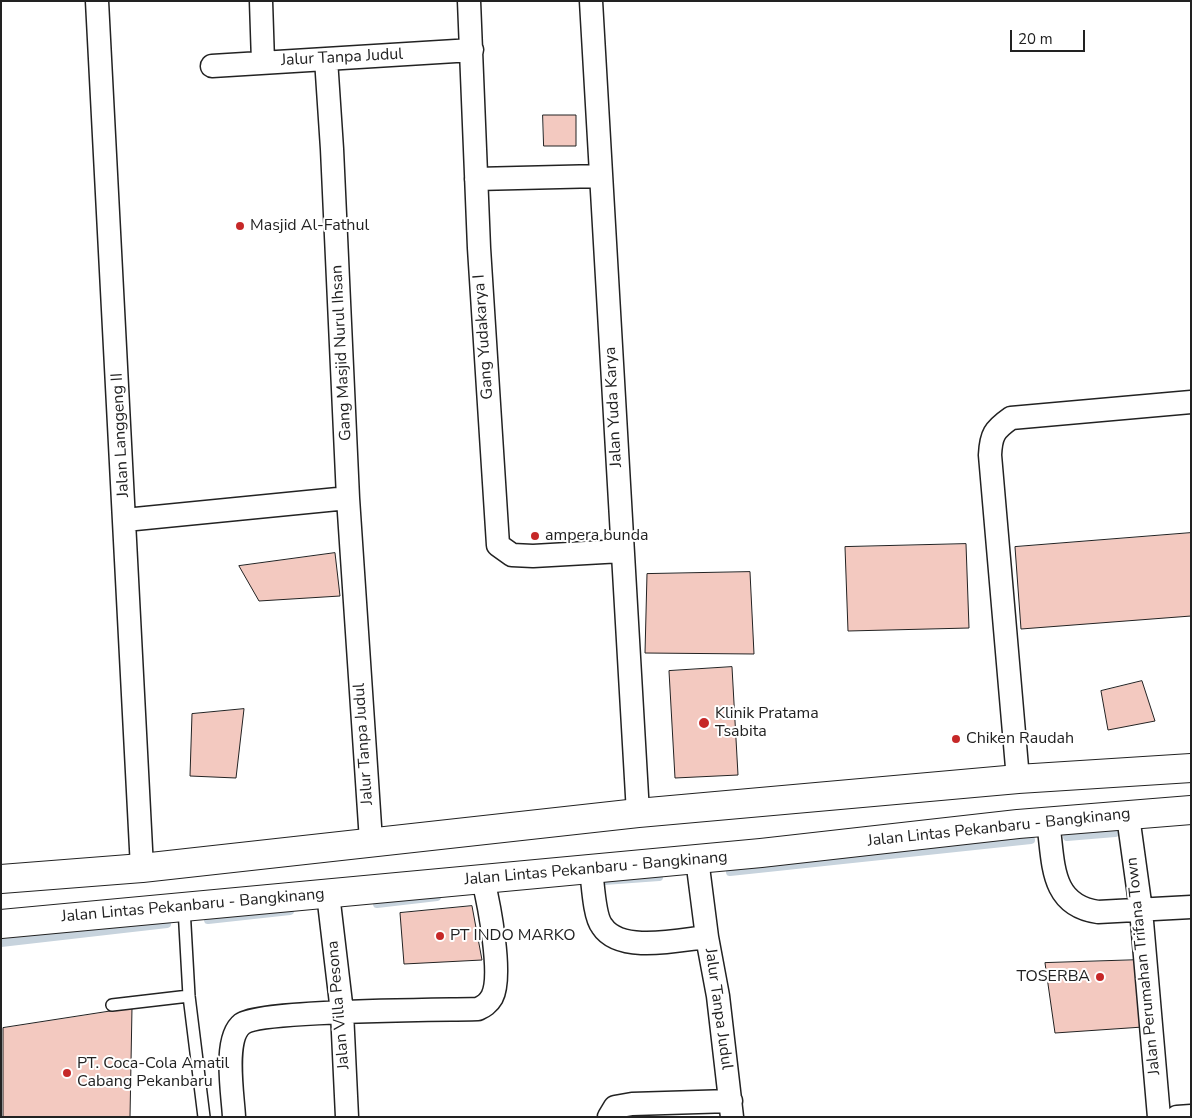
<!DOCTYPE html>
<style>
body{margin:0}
#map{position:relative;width:1192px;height:1118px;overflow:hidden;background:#fff;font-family:"Nunito Sans",sans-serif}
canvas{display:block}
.frame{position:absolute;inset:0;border:2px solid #222;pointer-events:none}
.scale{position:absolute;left:1010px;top:30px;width:75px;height:22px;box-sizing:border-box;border:2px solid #222;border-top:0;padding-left:6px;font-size:15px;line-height:18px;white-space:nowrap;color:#222;-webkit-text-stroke:4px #fff;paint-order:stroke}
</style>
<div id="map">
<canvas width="1192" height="1118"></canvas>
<div class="frame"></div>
<div class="scale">20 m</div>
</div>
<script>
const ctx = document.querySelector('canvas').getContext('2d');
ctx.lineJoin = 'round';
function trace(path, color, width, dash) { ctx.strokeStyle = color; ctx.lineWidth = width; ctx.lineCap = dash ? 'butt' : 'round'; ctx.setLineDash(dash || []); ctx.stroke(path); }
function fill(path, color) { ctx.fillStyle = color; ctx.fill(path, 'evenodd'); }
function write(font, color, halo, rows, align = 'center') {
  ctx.font = font + ' "Nunito Sans",sans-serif'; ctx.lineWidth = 4; ctx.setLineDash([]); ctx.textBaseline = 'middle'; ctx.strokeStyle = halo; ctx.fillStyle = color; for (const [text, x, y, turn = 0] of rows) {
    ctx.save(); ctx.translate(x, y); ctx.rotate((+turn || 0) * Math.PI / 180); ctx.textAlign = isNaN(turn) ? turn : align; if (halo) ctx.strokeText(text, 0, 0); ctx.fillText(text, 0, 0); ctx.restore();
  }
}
const stream = new Path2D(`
 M1067,837L1115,833
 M730,872L1031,840
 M604,881L659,877
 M377,904L437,897
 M208,920L290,911
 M1,943L167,924`);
const building = new Path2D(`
 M543,115H576V146H544Z
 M1191,533V616L1021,629L1015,547Z
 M966,544L969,628L848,631L845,547Z
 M335,553L340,596L259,601L239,566Z
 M750,572L754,654L645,653L647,574Z
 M732,667L738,775L675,778L669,671Z
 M1142,681L1155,721L1108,730L1101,691Z
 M244,709L236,778L190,776L192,714Z
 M472,906L482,960L404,964L400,913Z
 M1140,960L1143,1027L1055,1033L1045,963Z
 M132,1008L130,1117H3V1028Z`);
const service = new Path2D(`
 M184,908L189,996L204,1117
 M112,1005L189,996`);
const minor = new Path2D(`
 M97,1L142,868
 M261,1L263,62
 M469,1L479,248L498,545L512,555L533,556L622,551
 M591,1L638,813
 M326,59L332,149L348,498L371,841
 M212,66L472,50
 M476,179L601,176
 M125,520L348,498
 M1018,779L990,455C991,435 994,430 1011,418L1191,402
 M1128,816L1141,910L1159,1117
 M1048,822C1054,861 1049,905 1098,912L1191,907
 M697,859L707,937
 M591,870C593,883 594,916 602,926C620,954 679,940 707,937L718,996L732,1117
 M328,894L342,1012L347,1117
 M234,1117C233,1095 223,1039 242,1024C260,1010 443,1010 478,1009C484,1006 488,1004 492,997C503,976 489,904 483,880
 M609,1117L615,1107L632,1104L731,1101
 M1177,1117L1191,1116`);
const trunk = new Path2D(`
 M1,879L142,868L638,813L1018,779L1191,768
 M1,924L761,853L1018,824L1191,810`);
const markers = [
 [240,226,5,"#c62828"],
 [535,536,5,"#c62828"],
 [704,723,6,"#c62828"],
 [956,739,5,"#c62828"],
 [440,936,5,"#c62828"],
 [1100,977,5,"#c62828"],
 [67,1073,5,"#c62828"]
];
const streetNames = [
 ["Jalur Tanpa Judul",342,58,-3],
 ["Gang Yudakarya I",484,337,-94],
 ["Gang Masjid Nurul Ihsan",342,353,-93],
 ["Jalan Yuda Karya",614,407,-93],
 ["Jalan Langgeng II",121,435,-93],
 ["Jalur Tanpa Judul",364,744,-94],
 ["Jalan Lintas Pekanbaru - Bangkinang",999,828,-6],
 ["Jalan Lintas Pekanbaru - Bangkinang",596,869,-5],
 ["Jalan Lintas Pekanbaru - Bangkinang",193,906,-5],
 ["Jalan Perumahan Trifana Town",1144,966,-96],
 ["Jalan Villa Pesona",339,1005,-95],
 ["Jalur Tanpa Judul",718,1009,82]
];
const poiNames = [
 ["Masjid Al-Fathul",250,226],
 ["ampera bunda",545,536],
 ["Klinik Pratama",715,714],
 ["Tsabita",715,732],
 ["Chiken Raudah",966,739],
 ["PT INDO MARKO",450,936],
 ["TOSERBA",1090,977,"right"],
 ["PT. Coca-Cola Amatil",77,1064],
 ["Cabang Pekanbaru",77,1082]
];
trace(stream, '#c7d3dd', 8);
fill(building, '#f3c9c0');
trace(building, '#222', 1);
trace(service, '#222', 14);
trace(minor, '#222', 25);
trace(trunk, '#222', 30);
trace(service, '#fff', 11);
trace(minor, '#fff', 22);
trace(trunk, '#fff', 28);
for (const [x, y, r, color] of markers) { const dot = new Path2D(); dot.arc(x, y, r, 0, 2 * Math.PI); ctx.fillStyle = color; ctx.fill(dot); trace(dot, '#fff', 2); }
write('16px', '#222', '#fff', streetNames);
write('16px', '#222', '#fff', poiNames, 'left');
</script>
